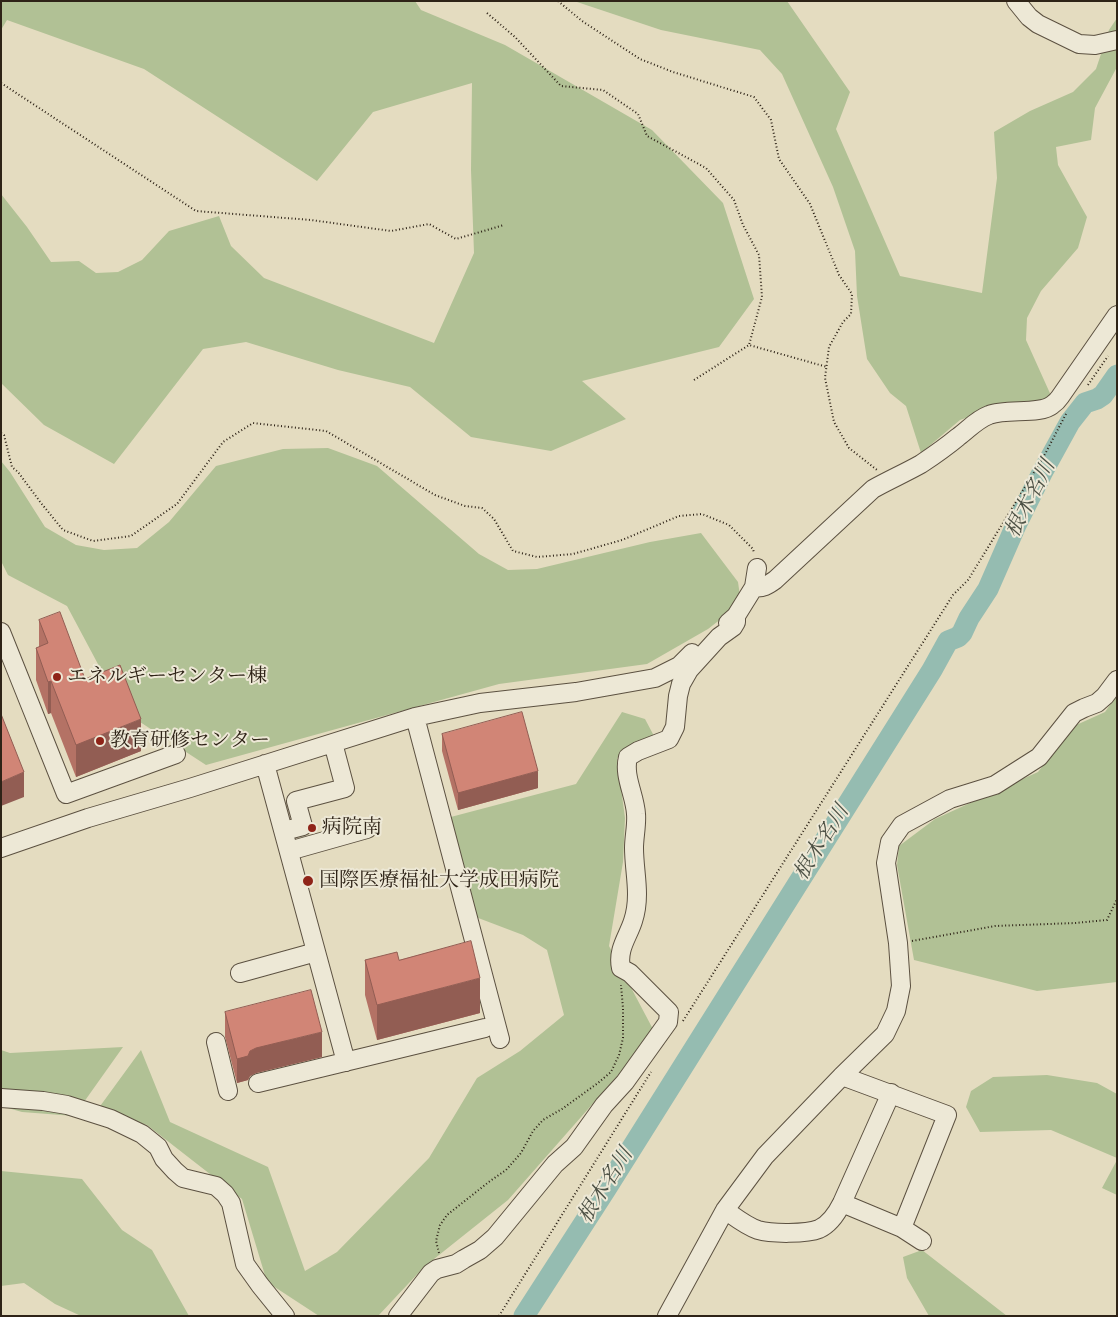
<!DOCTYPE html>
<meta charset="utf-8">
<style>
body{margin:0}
#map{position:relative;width:1118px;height:1317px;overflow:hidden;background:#e4dcc0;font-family:"IM FELL Great Primer",serif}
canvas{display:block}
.frame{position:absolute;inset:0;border:2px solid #2e2317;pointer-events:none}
</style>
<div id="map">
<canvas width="1118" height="1317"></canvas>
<div class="frame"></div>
</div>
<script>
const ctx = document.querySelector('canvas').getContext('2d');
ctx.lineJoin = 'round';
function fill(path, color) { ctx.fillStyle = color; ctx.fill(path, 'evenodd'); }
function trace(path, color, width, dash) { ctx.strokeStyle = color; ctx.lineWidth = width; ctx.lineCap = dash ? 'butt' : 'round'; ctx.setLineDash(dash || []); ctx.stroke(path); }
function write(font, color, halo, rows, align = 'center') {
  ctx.font = font + ' "IM FELL Great Primer","Noto Serif JP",serif'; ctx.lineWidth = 4; ctx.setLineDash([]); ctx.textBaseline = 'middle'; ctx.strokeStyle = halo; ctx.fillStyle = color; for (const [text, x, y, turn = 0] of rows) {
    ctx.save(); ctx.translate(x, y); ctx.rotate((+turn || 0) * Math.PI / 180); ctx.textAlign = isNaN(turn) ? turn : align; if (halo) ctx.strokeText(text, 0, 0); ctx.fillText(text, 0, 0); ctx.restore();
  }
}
const green = new Path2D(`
 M1,1H415L421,10L505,45L652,130L723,203L754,299L719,347L582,381L626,419L551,451L471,437L410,387L338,370L246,342L203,349L114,464L44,425L1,383V194L27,227L51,262L79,261L96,273L118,272L142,260L169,231L219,216L231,246L264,278L434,343L474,253L471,170L472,83L373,112L317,181L144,69L7,20L1,30Z
 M574,1H787L850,92L836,129L900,276L982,293L997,178L994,132L1030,111L1073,92L1096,69L1109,30L1117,18V67L1095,108L1091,140L1056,147L1058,165L1087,217L1078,248L1041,291L1027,318L1026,340L1053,400L994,408L960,420L921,453L906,406L890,393L867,359L857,296L855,251L833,187L782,74L760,50L661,30Z
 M328,448L377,466L479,554L508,570L537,569L650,542L701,533L738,582L740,596L726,615L708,629L647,664L499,684L206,765L140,722L99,666L67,606L8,575L1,561V461L10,472L45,527L76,545L104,550L137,548L169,522L216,466L283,449Z
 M1117,695V982L1037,991L914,960L897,865L899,846L935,819L1038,772L1074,726L1105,712Z
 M622,712L645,719L654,736L617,758L625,818L623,862L609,946L655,1033L508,1200L424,1267L378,1316H319L267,1282L242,1199L147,1125L98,1109L141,1050L170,1122L268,1167L305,1271L337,1252L429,1158L477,1078L520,1051L564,1015L547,950L523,935L473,916L447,818L576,784Z
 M123,1047L74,1116L22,1112L1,1106V1050L10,1053Z
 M1047,1075L1097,1083L1117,1094V1158L1051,1130L980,1132L966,1107L971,1091L993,1077Z
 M1117,1160V1195L1102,1188Z
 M1,1171L82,1179L122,1230L152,1250L189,1316H81L55,1304L24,1283L1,1286Z
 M922,1250L1007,1316H929L907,1278L903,1257Z`);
const river = new Path2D(`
 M524,1316L606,1189L932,670L948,641L958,637L962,633L969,618L988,589L1016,525L1042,473L1070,422L1085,403L1097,399L1103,395L1117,375`);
const path = new Path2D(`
 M558,1L582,21L640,59L673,72L754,97L771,120L779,159L810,204L839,275L852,294L851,314L843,322L829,347L825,378L834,422L849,448L877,470
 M487,13L515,37L561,86L603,90L638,114L647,136L706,168L734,200L743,225L759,255L762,297L749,345
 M1,83L196,211L311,220L391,231L429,224L456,239L504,225
 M694,380L749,345L827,367
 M1088,385L1108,356
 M1,433L4,435L12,467L18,472L41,503L63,530L93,541L131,536L177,504L223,442L253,423L326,431L435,495L465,506L482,508L494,519L513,551L537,557L573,554L622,540L679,516L702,514L729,525L753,549L754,553
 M912,941L995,926L1075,923L1107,920L1117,899
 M683,1021L953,595L968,580L1044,456L1067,412
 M439,1253L436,1241L440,1225L447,1215L490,1181L506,1170L521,1153L533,1131L543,1120L562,1109L598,1083L611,1072L619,1055L623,1038V1008L621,985
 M499,1316L651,1072`);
const minor = new Path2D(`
 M1016,1L1029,17L1038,24L1079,44L1095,45L1117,40
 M754,587C762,589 768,585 775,580L873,489C889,480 905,473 921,464C933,456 946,447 958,437C969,429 976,420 989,415C1006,408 1040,415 1052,405C1055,403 1058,400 1060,397L1117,315
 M728,623L736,616L754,587L757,568
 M1,632L66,794L176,754
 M415,717L500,1039
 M265,764L346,1062
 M284,831L303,826L296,801L345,788L333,743
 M1,848L88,818L190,788L415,717L480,703L576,692L655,678L679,666L692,653
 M289,851L367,829
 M240,973L316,952
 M216,1042L228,1091
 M842,1076L947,1115L902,1228
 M258,1083L485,1028
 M1,1098L43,1101L67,1105L111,1119L142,1134L158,1147L164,1159L175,1171L183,1178L216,1186L225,1194L231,1203L245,1264L260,1285L285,1316
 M842,1203L902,1228L922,1241
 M725,1210C735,1217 746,1226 758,1230C771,1234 807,1234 819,1229C830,1224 837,1213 842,1203L891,1093
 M398,1316L431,1273L437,1269L456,1264L464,1259L480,1250L495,1237L555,1164L574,1147L604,1105L625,1082L668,1022L669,1012L630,973L621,968C617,949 628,937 633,921C636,912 637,903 637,894C637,879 634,863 634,848C634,837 637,825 636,814C635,795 623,776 628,757L638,751L669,739L675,727L678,696L681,684L689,670L719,637L733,627L736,622V616
 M667,1316L725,1210L765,1156L842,1076L885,1034L896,1011L901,986L898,943L886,863L890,842L902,825L950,799L995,785L1039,757L1074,713L1084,708L1097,703L1105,696L1117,680`);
const wall = new Path2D(`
 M39,620L85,679L141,751L76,777L51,713L48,714L36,680V648L39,647Z
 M442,734L538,788L458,810L442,751Z
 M365,960H399L480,1013L377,1040L365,995Z
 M225,1012L322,1057L256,1073L250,1076L248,1080L237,1083L225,1037Z`);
const shadedWall = new Path2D(`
 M51,681V713L48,714V682Z
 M141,719V751L76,777V745Z
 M538,771V788L458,810V793Z
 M24,772V797L1,806V782Z
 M480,978V1013L377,1040V1005Z
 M322,1032V1057L256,1073L250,1076L248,1080L237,1083V1059L256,1048Z`);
const building = new Path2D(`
 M60,612L85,679L120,665L141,719L76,745L51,681L48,682L36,648L48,643L39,620Z
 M522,712L538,771L458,793L442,734Z
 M1,714L24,772L1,782Z
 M471,941L480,978L377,1005L365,960L397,952L399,960Z
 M311,990L322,1032L256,1048L250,1051L248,1056L237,1059L225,1012Z`);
const markers = [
 [57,677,5,"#8f2418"],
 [100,741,5,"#8f2418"],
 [312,828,5,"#8f2418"],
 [308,881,6,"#8f2418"]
];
const poiNames = [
 ["エネルギーセンター棟",67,677],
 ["教育研修センター",110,741],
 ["病院南",322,828],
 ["国際医療福祉大学成田病院",319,881]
];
const waterNames = [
 ["根木名川",1031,499,-63],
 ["根木名川",822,843,-58],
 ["根木名川",606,1186,-58]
];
fill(green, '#b1c195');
trace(river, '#95bcb1', 21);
trace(minor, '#5c5141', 20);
trace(path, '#2e2317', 2, [1, 2.5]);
trace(minor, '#ede8d6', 18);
fill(wall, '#b47265');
fill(shadedWall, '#925d53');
fill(building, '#d18576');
trace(building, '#925d53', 1);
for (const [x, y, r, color] of markers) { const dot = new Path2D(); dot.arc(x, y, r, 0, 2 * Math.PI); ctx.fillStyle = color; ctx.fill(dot); trace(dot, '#ede8d6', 2); }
write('20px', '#2e2317', '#ede8d6', poiNames, 'left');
write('italic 21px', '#4d5145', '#ede8d6', waterNames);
</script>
